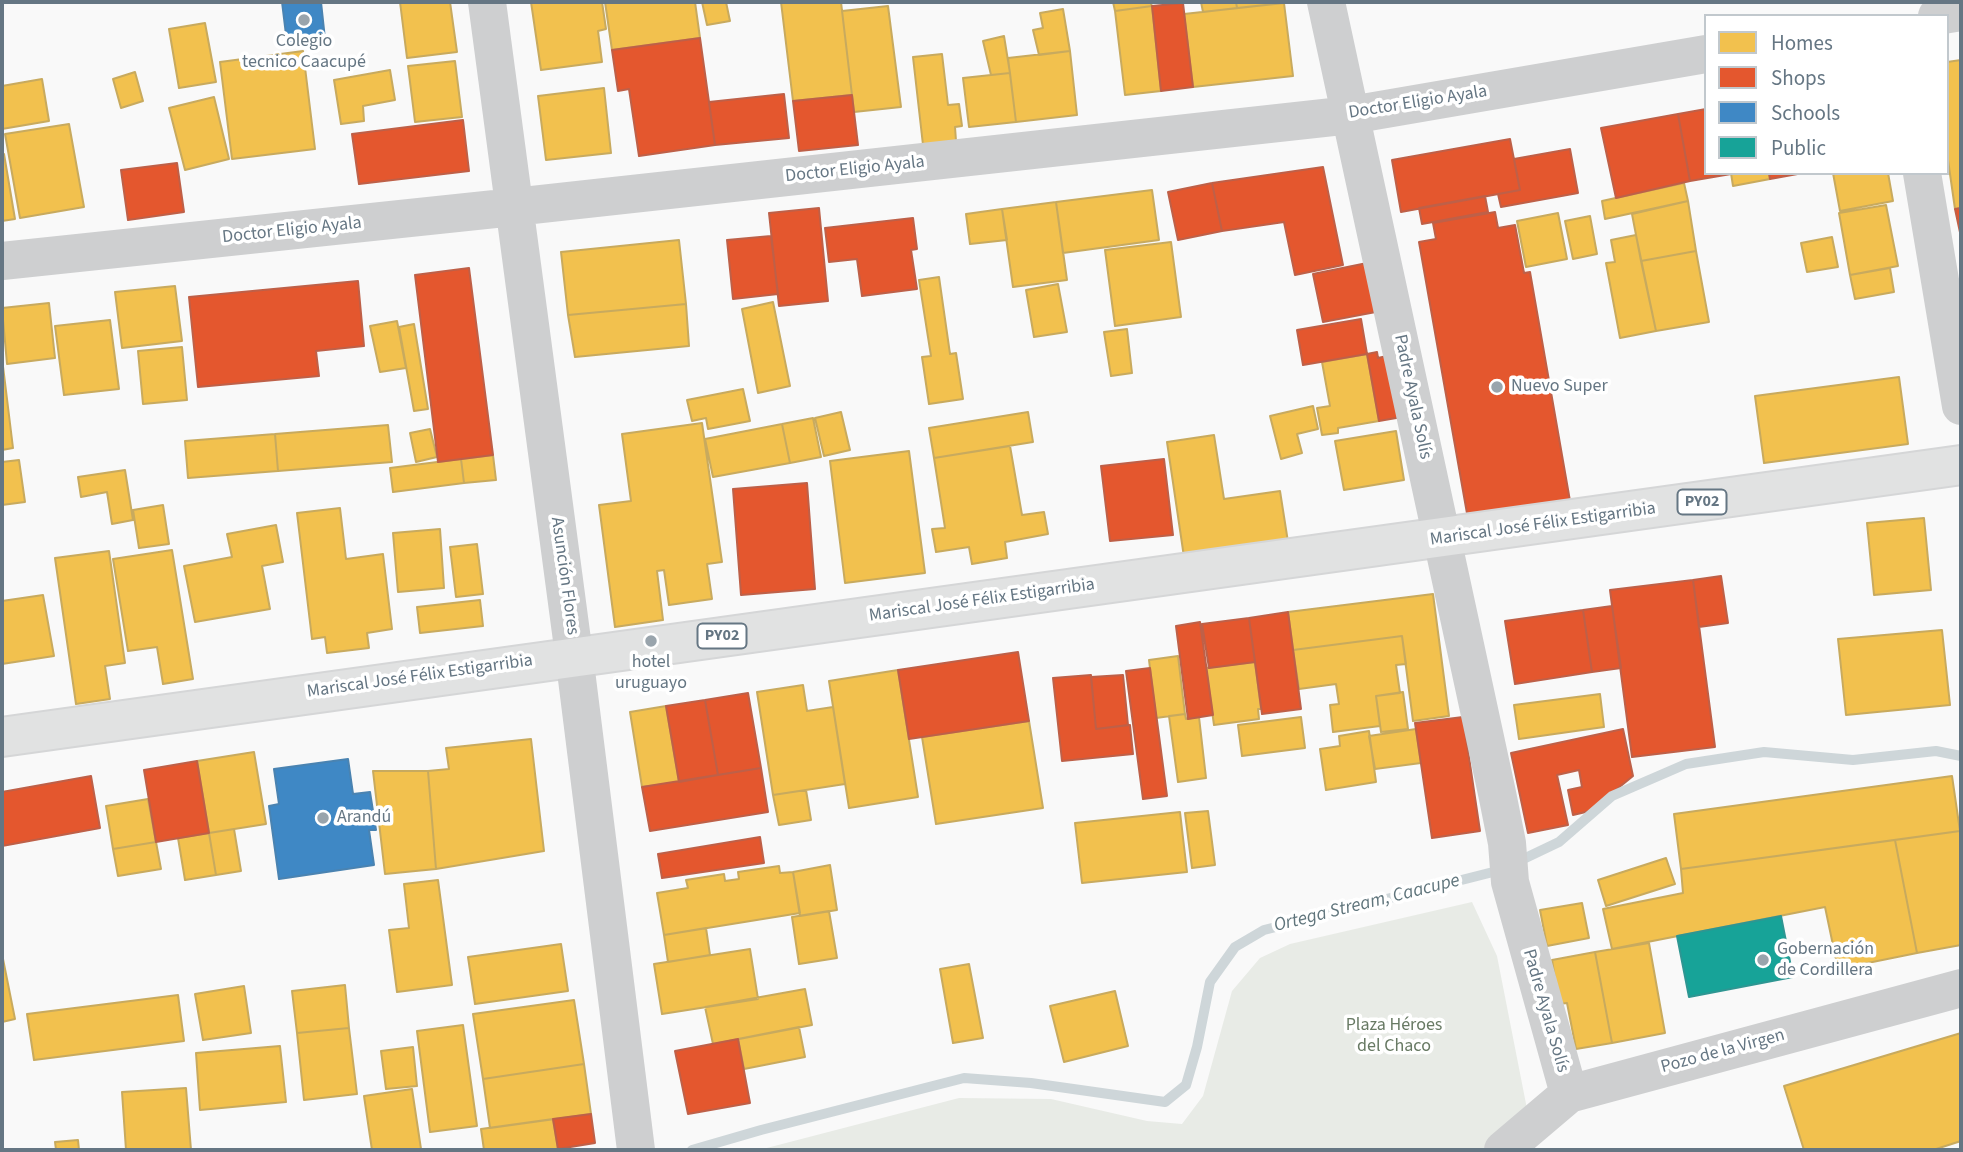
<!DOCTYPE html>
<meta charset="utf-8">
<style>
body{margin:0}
#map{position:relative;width:1963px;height:1152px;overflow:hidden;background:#f9f9f9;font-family:"Source Sans 3",sans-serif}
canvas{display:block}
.frame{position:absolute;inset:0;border:4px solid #657683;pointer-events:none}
.legend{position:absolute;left:1704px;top:14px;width:245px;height:161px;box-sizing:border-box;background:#fff;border:2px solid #c1c8cd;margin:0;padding:9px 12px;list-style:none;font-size:21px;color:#657683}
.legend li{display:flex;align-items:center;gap:14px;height:35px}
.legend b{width:35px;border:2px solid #c1c8cd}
</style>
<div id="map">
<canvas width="1963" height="1152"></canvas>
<div class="frame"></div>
<ul class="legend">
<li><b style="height:19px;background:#f2c14e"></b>Homes</li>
<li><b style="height:19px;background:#e4572e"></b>Shops</li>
<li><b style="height:19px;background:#3f88c5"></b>Schools</li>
<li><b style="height:19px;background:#17a398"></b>Public</li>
</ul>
</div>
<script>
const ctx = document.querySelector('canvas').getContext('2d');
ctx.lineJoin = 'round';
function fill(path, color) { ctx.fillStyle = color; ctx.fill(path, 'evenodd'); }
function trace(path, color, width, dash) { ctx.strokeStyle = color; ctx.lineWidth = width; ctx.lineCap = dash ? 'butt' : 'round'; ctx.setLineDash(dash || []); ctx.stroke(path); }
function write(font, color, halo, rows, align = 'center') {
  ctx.font = font + ' "Source Sans 3",sans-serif'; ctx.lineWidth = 7; ctx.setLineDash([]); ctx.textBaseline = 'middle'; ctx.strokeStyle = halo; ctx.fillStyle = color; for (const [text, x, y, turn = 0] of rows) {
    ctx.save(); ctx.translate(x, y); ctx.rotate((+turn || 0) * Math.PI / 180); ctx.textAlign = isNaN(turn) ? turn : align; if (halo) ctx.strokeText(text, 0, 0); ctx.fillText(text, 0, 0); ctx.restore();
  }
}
const green = new Path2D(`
 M1472,902L1497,956L1528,1114L1482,1150H759L959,1098L1051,1099L1147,1121L1182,1124L1203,1096L1232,991L1260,958L1290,944Z`);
const homes = new Path2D(`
 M400,2H450L457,52L407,58Z
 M531,2H602L606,29L598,31L602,62L541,70Z
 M605,2H695L700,38L612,50Z
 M702,2H726L730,21L707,25Z
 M781,2H841L852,95L793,101Z
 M1113,2H1150L1152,6L1115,11Z
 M1201,2H1236L1237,8L1203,12Z
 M1236,2H1284V3L1237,8Z
 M1284,3L1293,76L1193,87L1184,14Z
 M888,6L901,107L854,112L842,11Z
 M1152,6L1161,91L1125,95L1115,11Z
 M1063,9L1070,51L1039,55L1033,30L1043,28L1040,13Z
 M205,23L216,82L179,88L169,29Z
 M1004,36L1010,73L991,75L983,41Z
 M303,51L315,149L232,159L220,62Z
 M1070,51L1077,115L1016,122L1008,58Z
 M942,54L948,105L959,104L962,126L955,127L956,141L923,145L913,57Z
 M1961,60V208L1955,209L1947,153V62Z
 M455,61L462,117L415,122L408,66Z
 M390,70L395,100L363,106L364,121L341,124L334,80Z
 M135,72L143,101L121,108L113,79Z
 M1010,73L1016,122L969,127L963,78Z
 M42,79L49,121L2,129V86Z
 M604,88L611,153L546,160L538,96Z
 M214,97L229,159L185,170L169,108Z
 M69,124L84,207L20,218L5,134Z
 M2,154H4L15,219L2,221Z
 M1731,173H1769L1770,179L1733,186Z
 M1833,173H1888L1893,201L1840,211Z
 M1684,183L1688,201L1605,219L1602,201Z
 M1152,190L1159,240L1063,253L1056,202Z
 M1688,201L1696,251L1641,261L1632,214Z
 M1056,202L1067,280L1013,287L1002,209Z
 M1886,205L1898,266L1850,275L1839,213Z
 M1002,209L1007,240L970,244L966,214Z
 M1558,213L1567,259L1526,267L1517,221Z
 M1590,216L1597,254L1573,259L1565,221Z
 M1636,235L1656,331L1620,338L1606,263L1615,262L1611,240Z
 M1832,237L1838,267L1807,272L1801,243Z
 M679,240L686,304L568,315L561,252Z
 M1171,242L1181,317L1115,326L1105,250Z
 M1696,251L1709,322L1656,331L1641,261Z
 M1890,268L1894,292L1855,299L1850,275Z
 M939,277L950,354L956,353L963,399L929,404L922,357L931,356L919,280Z
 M1058,284L1067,332L1034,337L1026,290Z
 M175,286L182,341L122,348L115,292Z
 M773,302L790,386L758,393L742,309Z
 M49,303L55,358L7,364L2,308Z
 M686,304L689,346L575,357L568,315Z
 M110,320L119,389L64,395L55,326Z
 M397,321L406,368L380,372L370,326Z
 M414,324L428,409L414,411L399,327Z
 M1127,329L1132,373L1111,376L1104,332Z
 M182,347L187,400L143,404L138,351Z
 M1367,354L1379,421L1338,428V433L1322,435L1317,408L1330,406L1322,362Z
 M2,358L13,448L2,450Z
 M1899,377L1908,444L1764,463L1755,396Z
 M743,389L750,421L708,429L706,418L692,421L687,400Z
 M1313,406L1318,429L1297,434L1302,453L1281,459L1270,416Z
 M841,412L850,450L824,456L815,418Z
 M1028,412L1033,442L934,458L929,428Z
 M813,418L821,457L790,463L782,424Z
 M702,423L722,562L707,564L712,599L669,605L664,570L657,571L663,620L615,627L599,505L631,501L622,434Z
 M782,424L790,463L713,477L705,439Z
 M388,425L392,462L278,471L275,434Z
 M430,429L437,457L416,462L410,433Z
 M1396,431L1404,480L1344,490L1335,441Z
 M275,434L278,471L188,478L185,441Z
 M1214,435L1224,499L1280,491L1288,542L1184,557L1167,442Z
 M1010,446L1022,515L1044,512L1048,534L1005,542L1007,558L972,564L969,547L936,552L932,529L945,528L934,458Z
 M909,451L925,573L845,583L830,461Z
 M493,455L496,480L464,483L461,459Z
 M461,459L464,483L393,492L390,468Z
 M19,460L25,502L2,505V462Z
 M125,470L133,520L112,524L107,492L81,497L78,477Z
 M163,505L169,544L139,548L133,510Z
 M340,508L346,559L383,554L392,629L367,633L369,648L327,653L325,637L312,639L297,513Z
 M1924,518L1931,590L1874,595L1867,523Z
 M276,525L283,562L262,566L270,609L195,622L184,566L232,557L227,534Z
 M440,529L444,588L398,592L393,533Z
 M477,544L483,594L456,597L450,547Z
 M172,550L193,679L163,684L157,647L128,651L113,559Z
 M109,551L125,663L105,666L110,699L76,704L55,558Z
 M1433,594L1449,716L1413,721L1402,636L1293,650L1288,612Z
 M43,595L54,656L2,664V601Z
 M480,600L483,626L420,633L417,607Z
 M1942,630L1950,705L1846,715L1838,639Z
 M1402,636L1406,664L1396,665L1400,693L1376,696L1380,726L1333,732L1330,705L1339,704L1336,684L1299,689L1293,650Z
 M1178,656L1185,714L1156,718L1149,660Z
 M1255,662L1261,709H1258L1259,719L1214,725L1206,668Z
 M898,670L918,797L849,808L829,681Z
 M803,685L807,711L833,707L845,784L773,795L757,692Z
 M1403,692L1408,729L1381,732L1376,696Z
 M1600,694L1604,727L1519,739L1514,705Z
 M666,706L679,782L642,787L630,712Z
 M1185,714L1186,719L1199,717L1206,778L1178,782L1169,716Z
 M1301,717L1305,748L1242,756L1238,725Z
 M1029,721L1043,808L936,824L922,737Z
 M1416,729L1421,763L1375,769L1369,736Z
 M1369,731L1376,782L1326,790L1320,749L1340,746L1339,736Z
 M531,739L544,851L436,869L428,771L449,769L446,748Z
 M254,752L266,824L209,833L197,761Z
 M373,771H428L436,869L385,874Z
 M1952,776L1960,831L1681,869L1674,814Z
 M806,790L811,820L779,825L773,795Z
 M148,799L156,842L113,849L106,806Z
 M1208,811L1215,865L1192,868L1185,813Z
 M1180,812L1187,872L1082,883L1075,823Z
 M234,829L241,871L216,875L209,833Z
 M1960,831L1961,945L1917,953L1895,840Z
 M209,833L216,875L185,880L178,838Z
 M1895,840L1917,953L1838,969L1825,907L1612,949L1603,909L1683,893L1681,869Z
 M156,842L161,869L118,876L113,849Z
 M1666,858L1675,884L1606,906L1598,880Z
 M830,865L837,910L800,916L793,872Z
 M779,866L780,873L793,872L800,913L664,935L657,893L688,888L686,880L724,874L725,881L739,879L738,872Z
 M438,880L452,985L397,992L389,930L409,928L404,884Z
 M1582,903L1589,938L1547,946L1540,910Z
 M829,911L837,958L799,964L792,917Z
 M706,928L710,955L668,962L664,935Z
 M1649,943L1665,1033L1612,1043L1595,952Z
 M561,944L568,991L475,1004L468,957Z
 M750,949L758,999L662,1014L654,964Z
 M1595,952L1612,1043L1576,1049L1567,1003L1559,1004L1552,960Z
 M2,954L15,1019L2,1022Z
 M969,964L983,1038L953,1043L940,969Z
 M345,985L349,1028L297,1033L292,991Z
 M244,986L251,1033L203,1040L195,994Z
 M805,989L812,1025L713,1044L705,1007Z
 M1115,991L1128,1046L1064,1062L1050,1006Z
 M178,995L184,1041L34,1060L27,1014Z
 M574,1000L584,1064L483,1079L473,1014Z
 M463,1025L477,1126L430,1132L417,1031Z
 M799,1027L805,1057L744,1069L738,1039Z
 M349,1028L357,1094L304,1100L297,1033Z
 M1961,1033V1141L1933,1150H1804L1784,1086Z
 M280,1046L286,1102L200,1110L196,1053Z
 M413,1047L417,1086L386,1089L381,1051Z
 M584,1064L591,1114L490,1128L483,1079Z
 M186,1088L191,1150H126L122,1092Z
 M412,1089L421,1149L372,1150L364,1096Z
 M553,1119L558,1149L484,1150L481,1129Z
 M78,1140L79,1150H56L55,1142Z`);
const shops = new Path2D(`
 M1183,3L1193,87L1161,91L1152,6Z
 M700,38L715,145L639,156L629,89L618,91L612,50Z
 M784,94L789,138L715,145L709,102Z
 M852,95L858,145L799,151L793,101Z
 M1706,109V173L1731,174L1690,181L1678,114Z
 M1678,114L1690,181L1616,198L1601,128Z
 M463,120L469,171L359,184L352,134Z
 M1510,139L1520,190L1401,212L1392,160Z
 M1570,149L1578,193L1501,207L1498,194L1520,190L1514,159Z
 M177,163L184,212L128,220L121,170Z
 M1323,167L1343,265L1295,275L1284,222L1222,231L1212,183Z
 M1769,173H1803L1770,179Z
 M1212,183L1222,231L1178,240L1168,192Z
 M1485,196L1488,212L1422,224L1419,208Z
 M819,208L828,301L779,306L769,213Z
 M1961,208V237L1955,209Z
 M1495,212L1498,228L1515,225L1524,273L1530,272L1570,501L1468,519L1419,242L1436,239L1433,223Z
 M913,218L917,249L911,250L917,289L862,296L857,259L829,262L825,228Z
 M771,236L778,294L733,299L727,240Z
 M1372,262L1381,311L1323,322L1313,274Z
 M469,268L493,455L438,462L415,275Z
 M358,281L364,346L316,351L319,376L198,387L189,297Z
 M1361,319L1367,354L1303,365L1297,330Z
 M1377,352L1378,358L1391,355L1402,417L1379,421L1367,354Z
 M1164,459L1173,535L1110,541L1101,466Z
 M807,483L815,589L741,595L733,489Z
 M1721,576L1728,623L1699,627L1693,580Z
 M1693,580L1715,747L1632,757L1610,590Z
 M1612,606L1621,668L1592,672L1583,610Z
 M1583,610L1592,672L1515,684L1505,621Z
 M1288,612L1301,709L1262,714L1249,618Z
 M1249,618L1255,662L1209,668L1202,624Z
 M1200,622L1213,715L1188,719L1176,626Z
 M1018,652L1029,721L909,739L898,670Z
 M1150,668L1167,796L1143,799L1126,671Z
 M1091,675L1096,729L1130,725L1133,754L1062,761L1053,678Z
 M1123,675L1128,725L1096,729L1091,677Z
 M748,693L761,768L718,775L705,700Z
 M705,700L718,775L679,782L666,706Z
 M1463,717L1480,831L1432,838L1415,723Z
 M1623,729L1633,776L1590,811L1573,815L1568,790L1582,787L1579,770L1557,775L1568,825L1528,833L1511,753Z
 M197,761L209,833L156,842L144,770Z
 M761,768L768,812L650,831L642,787Z
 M91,776L100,828L2,846V792Z
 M760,837L764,863L662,878L658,854Z
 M738,1039L750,1103L688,1114L675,1051Z
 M591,1114L595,1143L558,1149L553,1119Z`);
const schools = new Path2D(`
 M282,2H321L325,39L287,43Z
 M348,759L353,794L370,792L376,830H369L374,865L279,879L269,806L279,804L274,769Z`);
const public = new Path2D(`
 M1781,916L1793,977L1689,997L1677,936Z`);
const stream = new Path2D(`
 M1515,863L1559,842L1612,796L1686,764L1764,752L1853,760L1936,751L1961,756
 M692,1150L761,1130L964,1078L1031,1083L1165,1102L1186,1085L1197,1047L1210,982L1235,947L1264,930L1501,870`);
const minor = new Path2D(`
 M487,2L574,655L636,1150
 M1326,2L1497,793L1507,843L1510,882L1569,1094
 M1937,16L1961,12
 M1922,173L1961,406
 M2,261L514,207L1351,115L1706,54
 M1503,1150L1569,1094L1961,988`);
const major = new Path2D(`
 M2,737C655,643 1309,559 1961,465`);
const markers = [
 [304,20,7,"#99a4ac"],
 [1497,387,7,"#99a4ac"],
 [651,641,7,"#99a4ac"],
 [323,818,7,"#99a4ac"],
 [1763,960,7,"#99a4ac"]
];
const shields = [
 [1702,502,49],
 [722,636,49]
];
const shieldNames = [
 ["PY02",1702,502],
 ["PY02",722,636]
];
const poiNames = [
 ["Colegio",304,42,"center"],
 ["tecnico Caacupé",304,63,"center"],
 ["Nuevo Super",1511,387],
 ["hotel",651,663,"center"],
 ["uruguayo",651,684,"center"],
 ["Arandú",337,818],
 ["Gobernación",1777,950],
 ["de Cordillera",1777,971]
];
const streetNames = [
 ["Doctor Eligio Ayala",1418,103,-9],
 ["Doctor Eligio Ayala",855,170,-6],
 ["Doctor Eligio Ayala",292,231,-6],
 ["Padre Ayala Solís",1412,397,78],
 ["Mariscal José Félix Estigarribia",1543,525,-8],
 ["Asunción Flores",564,576,82],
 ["Mariscal José Félix Estigarribia",982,601,-8],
 ["Mariscal José Félix Estigarribia",420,677,-8],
 ["Padre Ayala Solís",1545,1011,74],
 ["Pozo de la Virgen",1723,1052,-15]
];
const parkNames = [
 ["Plaza Héroes",1394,1026],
 ["del Chaco",1394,1047]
];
const waterNames = [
 ["Ortega Stream, Caacupe",1367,904,-14]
];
fill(green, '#e8ebe6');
fill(homes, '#f2c14e');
trace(homes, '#c8aa5e', 2);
fill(shops, '#e4572e');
trace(shops, '#be6048', 2);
fill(schools, '#3f88c5');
trace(schools, '#4a83b1', 2);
fill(public, '#17a398');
trace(public, '#2e9692', 2);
trace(stream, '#ced6d9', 10);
trace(major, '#d5d6d7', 42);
trace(minor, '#cecfd0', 38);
trace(major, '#e1e2e2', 38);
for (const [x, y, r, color] of markers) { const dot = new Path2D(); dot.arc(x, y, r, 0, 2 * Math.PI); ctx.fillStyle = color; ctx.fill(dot); trace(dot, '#fff', 2.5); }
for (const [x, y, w] of shields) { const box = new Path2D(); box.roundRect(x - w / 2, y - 12.5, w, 25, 5); ctx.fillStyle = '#fff'; ctx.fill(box); trace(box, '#657683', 2); }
write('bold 16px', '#657683', null, shieldNames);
write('18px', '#657683', '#fff', poiNames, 'left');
write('18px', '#657683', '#fff', streetNames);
write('18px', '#687a64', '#fff', parkNames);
write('italic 19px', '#60757c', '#fff', waterNames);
</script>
